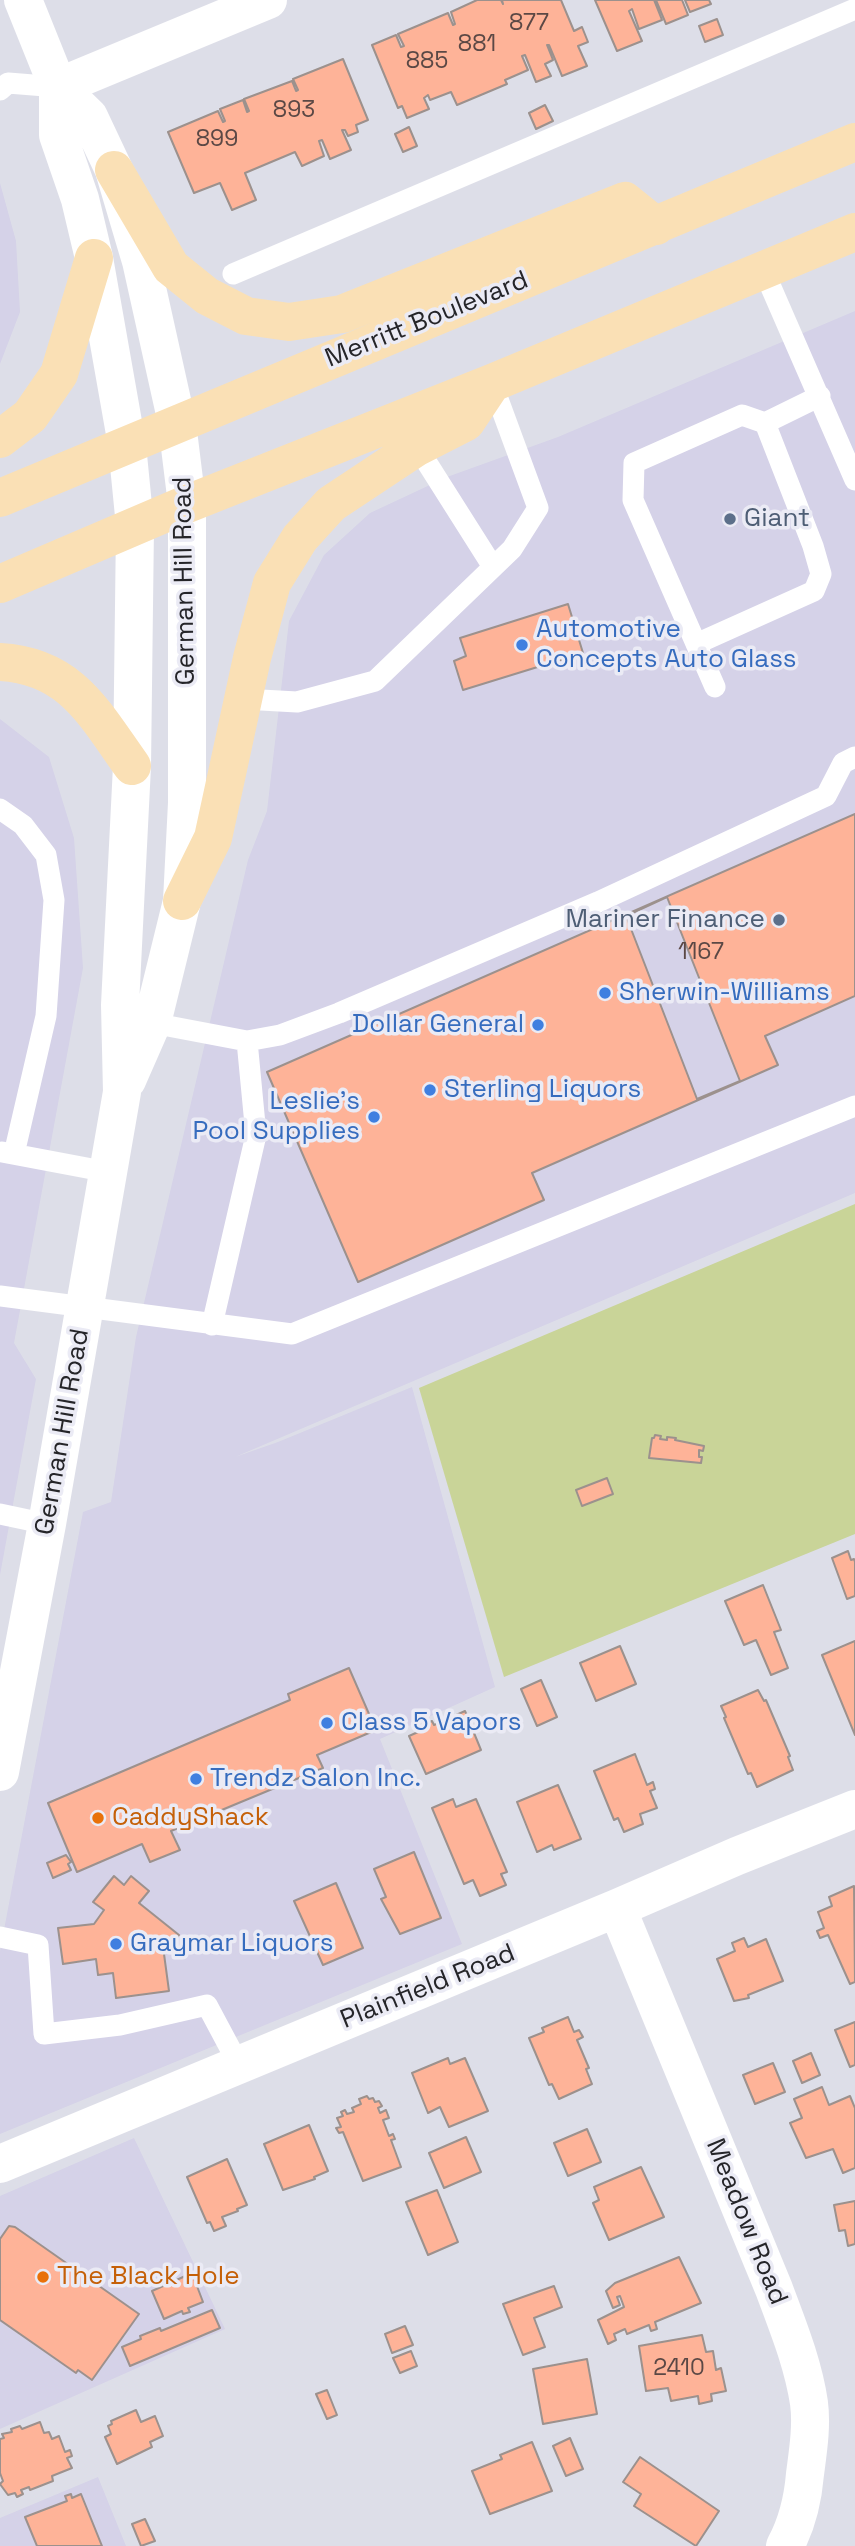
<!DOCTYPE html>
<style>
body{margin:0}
canvas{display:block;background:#dddee8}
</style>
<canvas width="855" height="2546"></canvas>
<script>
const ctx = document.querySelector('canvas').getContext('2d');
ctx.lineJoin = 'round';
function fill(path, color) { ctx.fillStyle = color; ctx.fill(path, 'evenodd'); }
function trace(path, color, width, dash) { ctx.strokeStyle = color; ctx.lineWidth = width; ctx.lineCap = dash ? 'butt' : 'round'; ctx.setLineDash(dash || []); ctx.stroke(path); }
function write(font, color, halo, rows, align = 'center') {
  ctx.font = font + ' "Space Grotesk",sans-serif'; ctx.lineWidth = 7; ctx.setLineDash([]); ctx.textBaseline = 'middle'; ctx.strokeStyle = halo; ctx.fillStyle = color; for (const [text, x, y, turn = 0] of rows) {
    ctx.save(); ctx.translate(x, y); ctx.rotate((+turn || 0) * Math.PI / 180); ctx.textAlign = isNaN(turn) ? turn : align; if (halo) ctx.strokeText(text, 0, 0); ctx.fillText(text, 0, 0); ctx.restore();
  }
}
const commercial = new Path2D(`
 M0,183L16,241L20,312L0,364Z
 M855,311V1193L235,1457L278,1442L412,1387L495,1687L380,1739L462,1944L0,2134V1951L83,1512L111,1502L136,1337L248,860L267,811L289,621L324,555L370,513L447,477L558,437Z
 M0,719L49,757L74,838L83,968L14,1343L36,1379L0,1575Z
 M134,2138L225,2329L0,2429V2196Z
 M98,2477L126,2546H0V2518Z`);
const green = new Path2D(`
 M855,1204V1534L504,1677L419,1388Z`);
const building = new Path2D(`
 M477,0H501L503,4L502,0H561L574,31L582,27L588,42L578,46L587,66L562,76L549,45H547L553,60L545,64L551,76L536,82L525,55L522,56L528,70L505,80L507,84L457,105L451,92L430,100L428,95L424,98L429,109L407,118L402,106L398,108L372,45L396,35L401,47L404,46L398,34L448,13L453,25L455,24L451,12Z
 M595,0H654L662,20L639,29L632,9L629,11L642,41L617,51Z
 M656,0H682L688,15L666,24Z
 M685,0H709L711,4L690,12Z
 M717,19L723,35L705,42L699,26Z
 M343,59L368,120L356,125L358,132L348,136L345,130H342L351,150L330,159L322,140L319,141L324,156L302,166L295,152L245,173L256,200L232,210L220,183L194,193L168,132L218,111L223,122L225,121L220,109L243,100L247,112L249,111L244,99L292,81L296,91L298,90L293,79Z
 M545,105L553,121L536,129L529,113Z
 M409,127L417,146L403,152L395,134Z
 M568,604L583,653L463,690L454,661L466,656L460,638Z
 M855,814V996L765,1036L778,1065L532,1173L544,1200L358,1282L267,1072Z
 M667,897L740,1081L697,1099L626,916Z
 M655,1435L661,1436L660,1439L667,1440V1437L676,1438L675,1440L704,1446L703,1451L699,1450V1457H702L701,1463L649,1458L652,1438H654Z
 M607,1478L613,1494L582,1506L576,1490Z
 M848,1551L851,1560L854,1559L855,1562V1596L847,1599L832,1558Z
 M763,1585L781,1630L774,1632L788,1668L771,1675L756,1640L744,1645L725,1601Z
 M855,1641V1735L822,1655Z
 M620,1646L636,1684L596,1701L580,1663Z
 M349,1668L376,1730L317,1755L323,1768L171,1831L180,1850L150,1862L142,1844L77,1872L48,1803L290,1700L288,1694Z
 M541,1680L557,1717L537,1726L521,1689Z
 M758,1690L764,1701L766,1700L790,1756L788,1757L793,1770L757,1787L751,1773L748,1774L724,1718L726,1717L721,1706Z
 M465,1711L481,1750L426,1774L409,1736L427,1728L425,1724L432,1721L434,1725Z
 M635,1754L647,1785L653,1782L655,1789L650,1791L657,1808L640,1814L643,1824L624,1832L618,1818L614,1820L594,1771Z
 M558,1785L581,1839L554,1850L552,1845L537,1852L517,1802Z
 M453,1799L456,1807L476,1799L507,1872L501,1874L506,1885L480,1896L473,1880L464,1884L432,1808Z
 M414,1852L441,1918L400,1934L381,1899L386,1897L374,1869Z
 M66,1855L71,1862L68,1864L71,1870L53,1878L47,1863Z
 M114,1876L124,1885L131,1876L149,1891L139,1903L179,1935L164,1954L169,1991L116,1998L113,1973L98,1975L96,1959L63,1964L58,1928L94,1924L104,1910L93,1902Z
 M336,1883L363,1948L323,1965L294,1901Z
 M854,1886L855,1982L850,1984L828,1935L820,1938L817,1931L824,1928L818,1912L832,1906L829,1897Z
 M744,1938L748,1947L766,1939L783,1981L748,1995L749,1998L734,2001L717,1959L735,1951L732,1943Z
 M568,2017L574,2032L579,2030L583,2037L577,2040L589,2068L586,2069L592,2084L559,2099L552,2084L549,2085L529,2038L544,2032L542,2028Z
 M855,2022V2065L850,2067L835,2030Z
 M811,2053L820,2075L802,2083L793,2061Z
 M448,2058L450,2064L465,2058L488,2111L449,2127L440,2107L428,2113L412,2073Z
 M773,2063L785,2092L755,2104L743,2075Z
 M822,2087L829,2105L850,2096L855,2108V2168L843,2173L833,2149L806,2158L790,2123L802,2118L794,2099Z
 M367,2096L369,2099L373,2098L375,2102L379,2101L382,2106L378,2108L380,2113L386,2110L389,2118L383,2120L389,2136L393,2134L395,2139L391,2140L401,2167L363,2181L343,2132L339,2133L336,2128L341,2127L337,2118L343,2116L341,2112L345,2110L347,2114L354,2112L352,2108L361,2104L359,2099Z
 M309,2125L328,2171L314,2177L315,2179L283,2190L264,2144Z
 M587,2129L601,2162L568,2176L554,2143Z
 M466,2137L481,2172L444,2188L429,2153Z
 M227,2159L247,2205L237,2209L238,2211L222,2217L226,2226L214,2231L210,2222L207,2223L187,2177Z
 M641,2167L664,2217L609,2240L593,2203L599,2200L594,2187Z
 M437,2190L458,2242L428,2255L406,2202Z
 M855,2201V2244L848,2246L845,2230L839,2231L834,2205Z
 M9,2226L15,2227L139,2314L92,2380L78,2370L76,2373L0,2320V2239Z
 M679,2257L701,2303L655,2322L657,2329L651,2331L649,2325L627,2334L625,2329L614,2334L616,2340L608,2344L598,2320L624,2307L620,2296L617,2297L620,2305L613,2308L606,2291L615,2283Z
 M192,2273L203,2302L188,2308L190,2312L183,2314L182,2311L164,2319L152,2291Z
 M554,2286L562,2307L534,2318L545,2347L523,2355L503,2304Z
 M212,2310L220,2328L130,2366L122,2347L141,2339L140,2336L160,2328L161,2331Z
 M405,2326L413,2345L392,2353L385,2334Z
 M702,2335L706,2352L713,2351L716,2370L721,2368L726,2391L711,2394L712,2401L699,2404L698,2396L671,2401L668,2388L646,2391L639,2346Z
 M411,2351L417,2366L400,2373L393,2358Z
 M587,2359L597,2414L543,2424L533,2369Z
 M327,2390L337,2415L327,2419L316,2394Z
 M136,2410L141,2422L155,2416L163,2436L150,2442L152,2447L117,2464L105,2437L111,2434L108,2426L112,2424L111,2421Z
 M40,2422L44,2433L49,2432L52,2439L59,2436L65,2452L70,2450L72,2456L67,2458L72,2468L52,2476L53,2481L30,2490L29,2487L21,2490L23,2494L17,2497L15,2493L8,2495L0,2484L3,2481L0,2473V2439L4,2438L2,2434L12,2432L11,2429L20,2426L22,2429Z
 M570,2438L583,2469L566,2476L553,2446Z
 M532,2442L552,2491L490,2514L472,2471L502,2459L500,2455Z
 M640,2457L719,2511L696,2546L634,2506L641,2494L623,2482Z
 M71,2494L72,2498L81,2494L102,2546H37L25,2517L67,2501L65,2496Z
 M145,2519L155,2541L141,2546L132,2524Z`);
const service = new Path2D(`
 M0,90L8,83L58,87
 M763,269L855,480
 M233,274L855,9
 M417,447L493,567
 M696,644L814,591L821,574L813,546L765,423
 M715,687L633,500L634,463L742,415L765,423L820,396
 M243,699L297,702L375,681L512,549L538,508L492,383
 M0,809L23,825L46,855L54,900L46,1016L14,1154
 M152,1023L247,1041L280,1035L339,1013L598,902L826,796L843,763L855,757
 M2,1152L108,1172
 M0,1296L292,1334L855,1106
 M212,1325L256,1135L247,1041
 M0,1514L47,1524
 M0,1937L38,1945L44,2034L120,2025L207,2005L239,2065`);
const minor = new Path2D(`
 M58,87L268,0
 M617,1908L774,2289C788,2327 803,2363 809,2403C812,2426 808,2451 805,2474C803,2498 797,2524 785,2546
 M0,2164L617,1908L737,1856L855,1809`);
const tertiary = new Path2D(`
 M58,87L89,117L114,170L141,261L177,423L187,504V803L182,901L152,1023L127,1080
 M0,1772L47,1524L122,1092L120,1005L132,766L135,526L127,445L94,258L80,199L58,135V87L23,0`);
const primary = new Path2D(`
 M114,170L171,267L207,296L246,316L289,322L342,314L625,201L656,226
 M0,439L30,416L59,374L94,258
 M0,498L855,142
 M0,584L187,504L492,383L855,232
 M0,662C71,666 94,713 132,766
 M182,901L213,838L252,658L272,583L300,538L331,504L417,447L466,422L492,383`);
const markers = [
 [730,519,7,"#5c6f8a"],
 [522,645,7,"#3f7fe0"],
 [779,920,7,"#5c6f8a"],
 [605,993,7,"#3f7fe0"],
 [538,1025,7,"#3f7fe0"],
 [430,1090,7,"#3f7fe0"],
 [374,1117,7,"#3f7fe0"],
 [327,1723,7,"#3f7fe0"],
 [196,1779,7,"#3f7fe0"],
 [98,1818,7,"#e8710a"],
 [116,1944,7,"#3f7fe0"],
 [43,2277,7,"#e8710a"]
];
const numberNames = [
 ["877",529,24],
 ["881",477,45],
 ["885",427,62],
 ["893",294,111],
 ["899",217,140],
 ["1167",701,953],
 ["2410",679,2369]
];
const streetNames = [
 ["Merritt Boulevard",427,320,-22],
 ["German Hill Road",185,581,-91],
 ["German Hill Road",63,1432,-80],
 ["Plainfield Road",428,1987,-22],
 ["Meadow Road",746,2222,68]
];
const serviceNames = [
 ["Giant",744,519],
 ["Mariner Finance",765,920,"right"]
];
const shopNames = [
 ["Automotive",536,630],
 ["Concepts Auto Glass",536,660],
 ["Sherwin-Williams",619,993],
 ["Dollar General",524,1025,"right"],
 ["Sterling Liquors",444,1090],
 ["Leslie's",360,1102,"right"],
 ["Pool Supplies",360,1132,"right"],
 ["Class 5 Vapors",341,1723],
 ["Trendz Salon Inc.",210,1779],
 ["Graymar Liquors",130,1944]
];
const foodNames = [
 ["CaddyShack",112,1818],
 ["The Black Hole",57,2277]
];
fill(commercial, '#d5d2e8');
fill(green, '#c9d498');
fill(building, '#feb398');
trace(building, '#9c918d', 2);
trace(service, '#fff', 21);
trace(minor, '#fff', 38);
trace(tertiary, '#fff', 38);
trace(primary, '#fae0b5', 38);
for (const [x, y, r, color] of markers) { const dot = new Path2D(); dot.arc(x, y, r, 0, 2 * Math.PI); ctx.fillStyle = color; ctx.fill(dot); trace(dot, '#ebebf5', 2.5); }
write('23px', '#5b4845', null, numberNames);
write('26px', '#252529', '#ebebf5', streetNames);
write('26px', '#4e5e75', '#ebebf5', serviceNames, 'left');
write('26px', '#366cbe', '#ebebf5', shopNames, 'left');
write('26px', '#c56008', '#ebebf5', foodNames, 'left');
</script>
